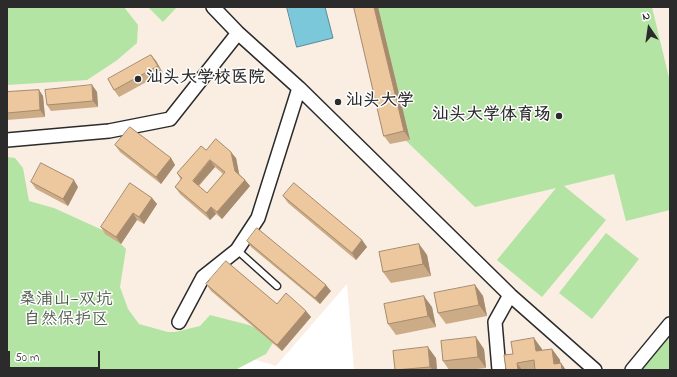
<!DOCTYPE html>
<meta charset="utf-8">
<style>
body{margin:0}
#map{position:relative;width:677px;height:377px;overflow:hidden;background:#fff;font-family:"Indie Flower",sans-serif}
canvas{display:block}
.frame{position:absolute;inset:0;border:8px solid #2b2b2b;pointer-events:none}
.north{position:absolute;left:629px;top:8px;width:40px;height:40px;-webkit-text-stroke:3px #fff;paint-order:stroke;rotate:347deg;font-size:11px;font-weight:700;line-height:16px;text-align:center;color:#2b2b2b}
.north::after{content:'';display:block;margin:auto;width:14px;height:18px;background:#2b2b2b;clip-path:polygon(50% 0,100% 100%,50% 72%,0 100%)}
.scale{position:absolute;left:8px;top:351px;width:92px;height:18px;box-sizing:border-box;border:2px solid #2b2b2b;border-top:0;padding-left:5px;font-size:12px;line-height:14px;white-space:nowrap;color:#2b2b2b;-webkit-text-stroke:3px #fff;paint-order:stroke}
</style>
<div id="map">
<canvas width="677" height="377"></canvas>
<div class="frame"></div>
<div class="north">N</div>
<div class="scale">50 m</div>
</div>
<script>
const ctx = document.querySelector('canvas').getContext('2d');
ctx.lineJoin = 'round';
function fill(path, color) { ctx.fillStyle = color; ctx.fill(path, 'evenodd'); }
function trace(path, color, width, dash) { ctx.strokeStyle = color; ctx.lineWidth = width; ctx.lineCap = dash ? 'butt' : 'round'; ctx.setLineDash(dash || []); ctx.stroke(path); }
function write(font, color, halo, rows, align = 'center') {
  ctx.font = font + ' "Indie Flower","LXGW WenKai TC",sans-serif'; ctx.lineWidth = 3; ctx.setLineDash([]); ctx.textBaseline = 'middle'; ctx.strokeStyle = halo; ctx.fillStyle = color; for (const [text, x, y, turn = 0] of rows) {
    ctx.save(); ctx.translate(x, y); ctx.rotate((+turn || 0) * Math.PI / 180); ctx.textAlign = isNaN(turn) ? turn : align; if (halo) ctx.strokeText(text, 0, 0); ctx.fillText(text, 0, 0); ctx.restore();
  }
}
const built = new Path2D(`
 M7,7H670V370H354L347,284L276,366L85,308L7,197Z`);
const green = new Path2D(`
 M7,7H124L138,25L137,43L116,61L87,80L7,85Z
 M148,7H177L163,22Z
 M370,7H652L670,82V210L626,221L614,174L564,186L606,220L542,297L497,260L556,188L475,207L401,136Z
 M7,157L15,158L23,168L29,201L54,208L109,233L126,249L120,287L128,309L139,324L168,332H175L200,326L210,315L249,325L261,331L274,341L266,354L235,370H7Z
 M606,233L639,259L592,319L559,293Z
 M670,331V370H641Z`);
const water = new Path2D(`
 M287,7H325L333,38L297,47Z`);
const lane = new Path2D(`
 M237,250L277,286`);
const street = new Path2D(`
 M213,7L238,33L299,88L510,295L595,370
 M7,140L109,131L170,119L238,33
 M179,322L203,277L237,250L258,218L299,88
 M499,370L495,322L510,295
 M632,370L670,324`);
const wall = new Path2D(`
 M354,7H378L410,140L390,144L384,136Z
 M151,55L156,61L163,73L119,97L114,90Z
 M92,85L97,92L98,107L51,111L47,105Z
 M39,90L43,96L45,117L7,120V92Z
 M115,145L171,158L175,165L161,184L120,152Z
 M206,150L236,158L239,174L245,180L250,186L222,219L216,214L210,220L180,194L175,187L181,180L177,173ZM215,167L223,174L207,193L199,186Z
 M31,182L78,187L68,206L36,189Z
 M283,196L362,240L367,247L356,260L288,203Z
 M152,198L157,204L144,224L137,220L121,244L105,234L101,227Z
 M247,241L331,291L320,304L251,247Z
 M419,244L427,255L431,276L391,283L383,272Z
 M206,284L277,304L306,311L311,317L282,351L211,291Z
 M475,285L483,296L487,316L446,324L438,313Z
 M432,307L436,327L396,335L388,324Z
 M534,338L542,351L552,349L560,360V363L566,370H506L513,354Z
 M484,349L486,368L468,370H449L443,361Z
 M436,358L437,370H395Z`);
const shadedWall = new Path2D(`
 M374,7H378L410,140L404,131Z
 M151,55L156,61L163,73L158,66Z
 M92,85L97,92L98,107L93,101Z
 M39,90L43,96L45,117L40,110Z
 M231,152L236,158L240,178L235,171Z
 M171,158L175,165L161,184L156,177Z
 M210,160L215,167L197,187L193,181Z
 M74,180L78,187L68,206L63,199Z
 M245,180L250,186L222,219L217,212Z
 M152,198L157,204L144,224L139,217Z
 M211,207L216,214L210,220L206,213Z
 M133,213L137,220L121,244L116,237Z
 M362,240L367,247L356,260L352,253Z
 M419,244L427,255L431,276L423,264Z
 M326,285L331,291L320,304L315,298Z
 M475,285L483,296L487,316L479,305Z
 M424,296L432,307L436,327L428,316Z
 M306,311L311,317L282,351L277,345Z
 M476,337L484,349L486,368L478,357Z
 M534,338L542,349L543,363L536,351Z
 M428,347L436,358L437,370H433L430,367Z
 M552,349L560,360L561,370L554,364Z
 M517,363L522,370H518Z
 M561,363L566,370H562Z`);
const building = new Path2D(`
 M354,7H374L404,131L384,136Z
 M151,55L158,66L114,90L108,79Z
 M92,85L93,101L47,105L45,90Z
 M39,90L40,110L7,113V92Z
 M130,127L171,158L156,177L115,145Z
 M216,139L231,152L235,171L245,180L217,212L211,207L206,213L175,187L182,178L177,173L201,146L206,150ZM210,160L225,172L207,193L193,181Z
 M41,163L74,180L63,199L31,182Z
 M130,183L152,198L139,217L133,213L116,237L101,227Z
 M294,183L362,240L352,253L283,196Z
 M257,228L326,285L315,298L247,241Z
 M419,244L423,264L383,272L379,252Z
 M226,261L277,304L286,293L306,311L277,345L206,284Z
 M475,285L479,305L438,313L434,293Z
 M424,296L428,316L388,324L384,304Z
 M476,337L478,357L443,361L441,341Z
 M534,338L536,351L552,349L554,364L561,363L562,370H535L534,360L517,363L518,370H506L504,355L513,354L511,342Z
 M428,347L430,367L395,370L393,351Z`);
const markers = [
 [138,79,4,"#2b2b2b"],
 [338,102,4,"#2b2b2b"],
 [559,116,4,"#2b2b2b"]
];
const poiNames = [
 ["汕头大学校医院",146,79],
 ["汕头大学",346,102],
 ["汕头大学体育场",551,116,"right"]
];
const parkNames = [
 ["桑浦山—双坑",66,301],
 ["自然保护区",66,321]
];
fill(built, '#faeee2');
fill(green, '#b3e4a4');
fill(water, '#7bc8db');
trace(water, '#5b8995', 1);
trace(lane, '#2b2b2b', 9);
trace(street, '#2b2b2b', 16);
trace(lane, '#fff', 6);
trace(street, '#fff', 13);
fill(wall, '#ccab87');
fill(shadedWall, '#a68b6e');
fill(building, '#edc79d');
trace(building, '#a68b6e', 1);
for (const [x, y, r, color] of markers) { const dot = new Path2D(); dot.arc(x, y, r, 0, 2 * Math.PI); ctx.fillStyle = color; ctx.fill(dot); trace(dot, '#fff', 1.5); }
write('bold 17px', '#2b2b2b', '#fff', poiNames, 'left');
write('17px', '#4d5949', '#fff', parkNames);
</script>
